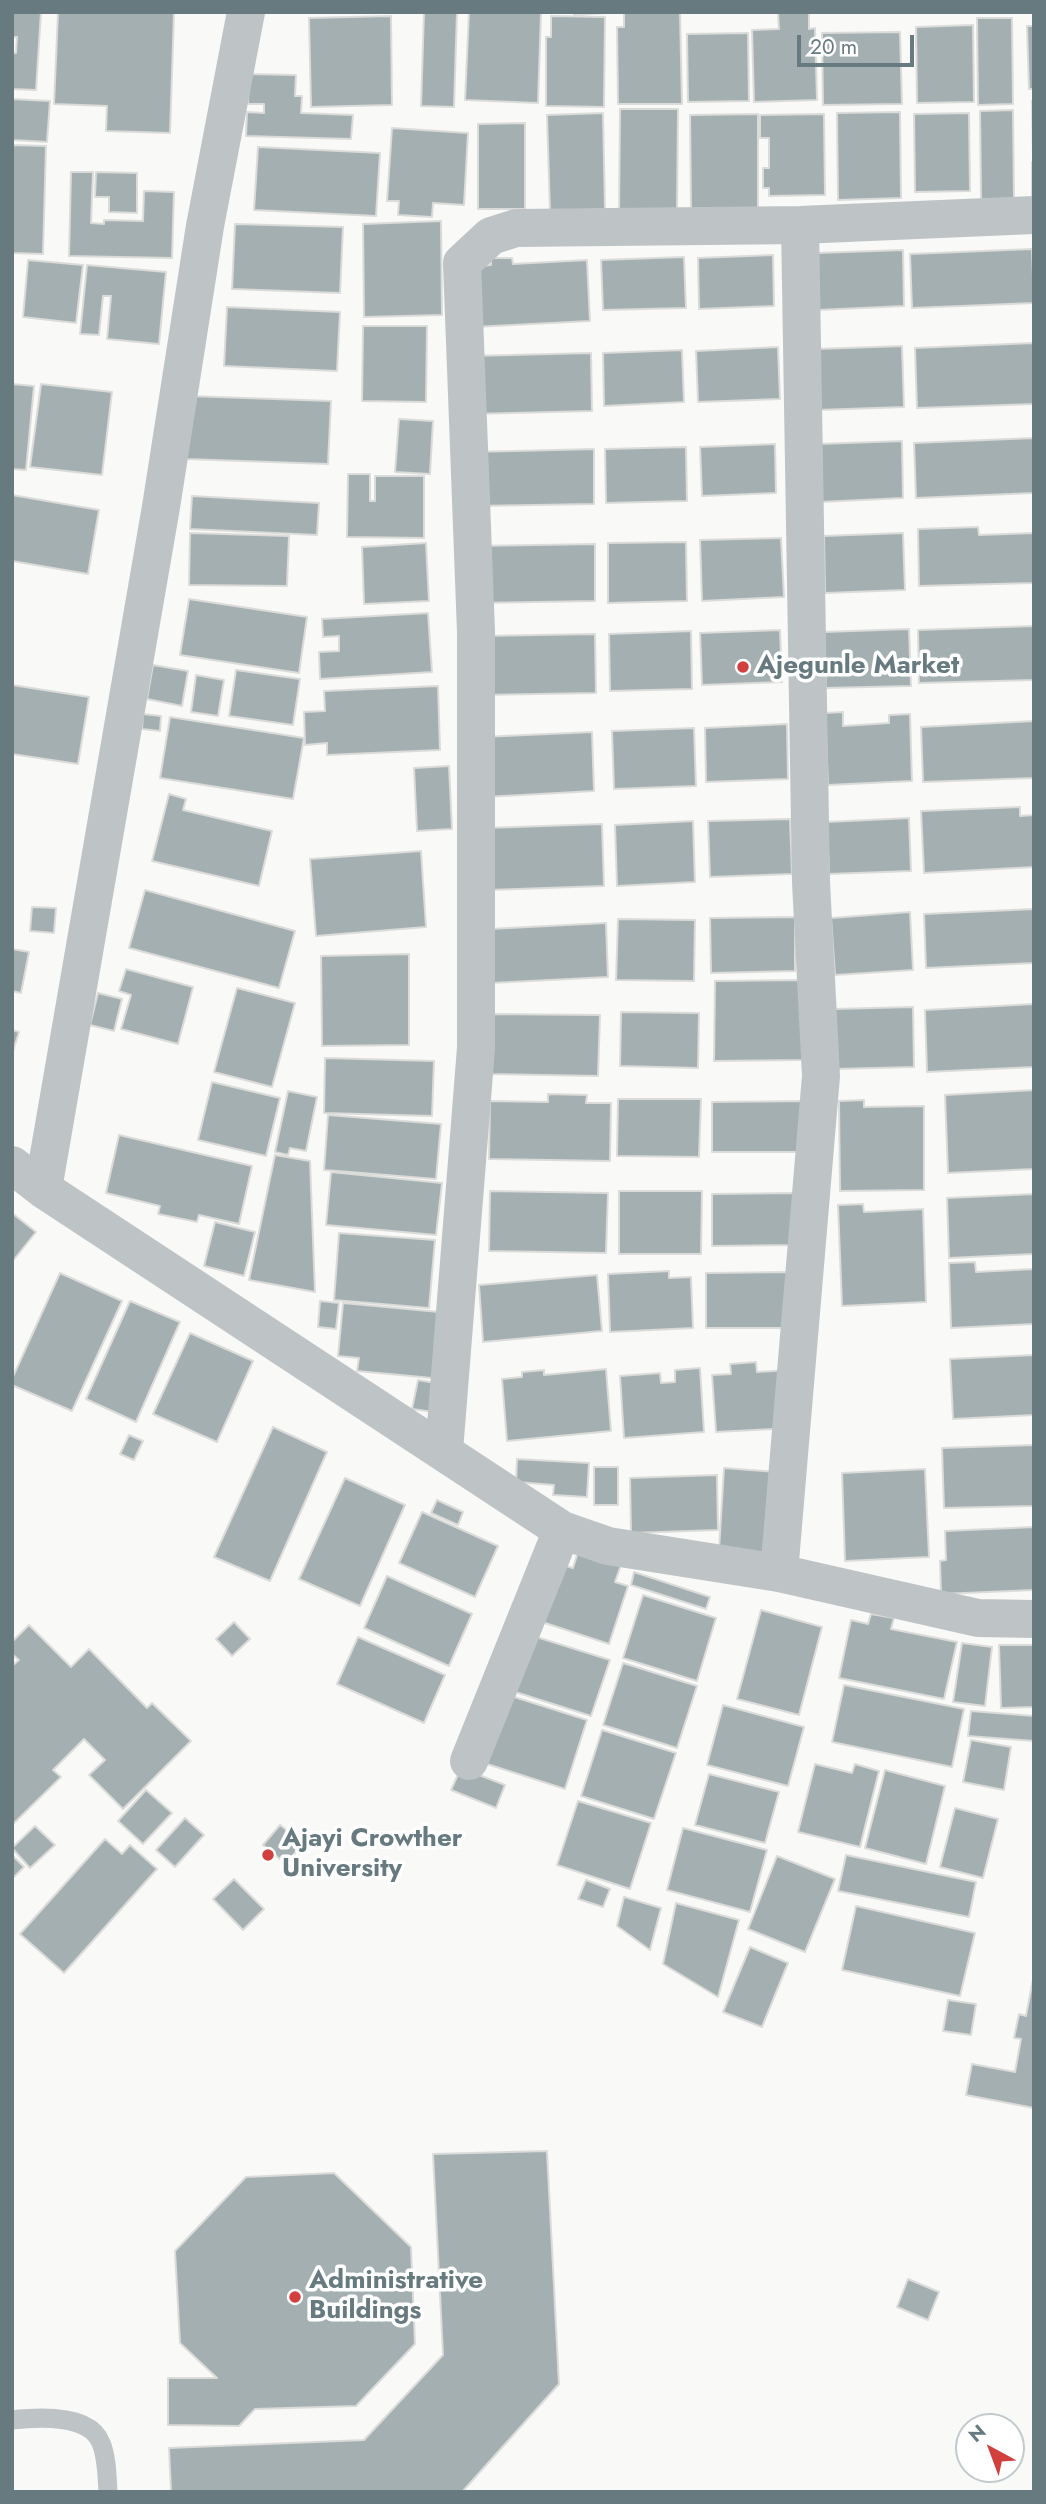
<!DOCTYPE html>
<style>
body{margin:0}
#map{position:relative;width:1046px;height:2504px;overflow:hidden;background:#f9f9f7;font-family:Jost,sans-serif}
canvas{display:block}
.frame{position:absolute;inset:0;border:14px solid #667a7f;pointer-events:none}
.north{position:absolute;left:955px;top:2413px;width:70px;height:70px;box-sizing:border-box;background:#fff;border:2px solid #c2cacc;border-radius:50%;rotate:319deg;font-size:19px;font-weight:700;line-height:28px;text-align:center;color:#667a7f}
.north::after{content:'';display:block;margin:auto;width:24px;height:32px;background:#d2403e;clip-path:polygon(50% 0,100% 100%,50% 72%,0 100%)}
.scale{position:absolute;left:797px;top:35px;width:117px;height:32px;box-sizing:border-box;border:4px solid #667a7f;border-top:0;padding-left:9px;font-size:21px;line-height:24px;white-space:nowrap;color:#667a7f;-webkit-text-stroke:5px #fff;paint-order:stroke}
</style>
<div id="map">
<canvas width="1046" height="2504"></canvas>
<div class="frame"></div>
<div class="north">N</div>
<div class="scale">20 m</div>
</div>
<script>
const ctx = document.querySelector('canvas').getContext('2d');
ctx.lineJoin = 'round';
function fill(path, color) { ctx.fillStyle = color; ctx.fill(path, 'evenodd'); }
function trace(path, color, width, dash) { ctx.strokeStyle = color; ctx.lineWidth = width; ctx.lineCap = dash ? 'butt' : 'round'; ctx.setLineDash(dash || []); ctx.stroke(path); }
function write(font, color, halo, rows, align = 'center') {
  ctx.font = font + ' Jost,sans-serif'; ctx.lineWidth = 7; ctx.setLineDash([]); ctx.textBaseline = 'middle'; ctx.strokeStyle = halo; ctx.fillStyle = color; for (const [text, x, y, turn = 0] of rows) {
    ctx.save(); ctx.translate(x, y); ctx.rotate((+turn || 0) * Math.PI / 180); ctx.textAlign = isNaN(turn) ? turn : align; if (halo) ctx.strokeText(text, 0, 0); ctx.fillText(text, 0, 0); ctx.restore();
  }
}
const building = new Path2D(`
 M12,12H41L36,90L12,89V53H16L17,37H12Z
 M58,12H174L170,133L106,131L107,106L54,104Z
 M424,12H457L454,107L421,106Z
 M469,12L541,13L538,103L465,100Z
 M574,12H606V13L574,15Z
 M624,12H680L682,104H618L617,27H624Z
 M809,12V29L815,28L817,100L754,102L752,30L779,29L778,13Z
 M391,16L392,105L311,107L309,18Z
 M551,16L605,17L604,107L546,106V37H551Z
 M977,18H1012L1013,104L978,105Z
 M973,25L974,102L917,103L916,27Z
 M1027,26H1034V89H1029Z
 M900,32L902,104L823,105L822,33Z
 M748,33L749,101L688,102L687,34Z
 M249,74L296,75L295,96H302L301,113L353,115L351,139L246,136L247,112L264,113V104H248Z
 M12,99L50,101L47,142L12,140Z
 M1032,101H1034L1033,157Z
 M620,109H678L677,214H619Z
 M1013,110L1014,199H981L980,111Z
 M900,112L901,198L838,200L837,113Z
 M603,113L605,209L550,212L547,115Z
 M969,113L970,191L915,192L914,114Z
 M758,114V208L691,209L690,115Z
 M824,114L825,195L769,196V188H763V168H769V138H760V115Z
 M525,123V209H478V124Z
 M392,128L468,133L464,205L433,203L432,217L398,215L399,201H387Z
 M12,145L46,146L43,254L12,253Z
 M258,147L380,153L376,216L254,210Z
 M1032,162H1034V200H1032Z
 M71,172H93L91,223L104,224V220L143,221L144,191L174,192L172,258L69,256Z
 M96,172L137,173V213L109,212V197H95Z
 M441,221L442,315L364,317L363,224Z
 M235,224L343,227L340,293L232,289Z
 M1032,249L1034,303L912,308L910,254Z
 M903,250L904,306L818,310L817,253Z
 M773,255L774,306L699,309L698,258Z
 M684,257L686,308L603,310L601,260Z
 M491,258H512L513,264L587,260L590,321L474,327L471,267L491,265Z
 M28,260L83,265L76,323L23,317Z
 M87,265L166,272L159,344L107,339L111,296H103L99,335L80,334Z
 M227,307L340,312L337,371L224,366Z
 M363,326H427L426,402L362,401Z
 M1034,343V404L917,408L915,348Z
 M902,346L904,407L818,410L817,349Z
 M778,347L780,399L698,402L696,351Z
 M682,350L684,402L604,406L603,353Z
 M591,353L592,411L472,414L471,356Z
 M12,384L34,386L26,470L12,469Z
 M41,384L112,392L102,475L30,467Z
 M189,396L331,401L328,464L186,459Z
 M399,419L433,421L430,474L395,472Z
 M1034,438V493L916,498L914,443Z
 M902,441L903,498L820,502L818,444Z
 M775,444L776,493L702,496L700,447Z
 M686,447L687,501L606,503L605,449Z
 M594,449V504L474,506L473,452Z
 M348,474H370V501H375V476H424V538L347,537Z
 M12,495L99,510L88,574L12,561Z
 M192,496L319,503L317,535L190,529Z
 M978,527L979,535L1034,533V583L919,586L918,529Z
 M190,533L289,536L287,586L189,585Z
 M903,533L905,590L825,593L824,536Z
 M781,538L784,597L702,601L700,540Z
 M686,542L687,601L608,603V543Z
 M426,543L429,601L364,604L362,547Z
 M595,544V601L477,603L476,546Z
 M189,599L307,617L299,673L180,655Z
 M428,613L432,672L320,679L319,652L339,651V636L323,637L322,619Z
 M1034,626V680L919,683L918,630Z
 M909,629L911,686L826,688L824,632Z
 M780,630L782,682L702,685L700,633Z
 M691,631L692,689L610,691L609,634Z
 M595,634L596,693L480,695L479,636Z
 M153,665L188,671L182,706L147,699Z
 M236,670L300,679L293,725L229,716Z
 M196,675L224,680L218,716L191,712Z
 M12,685L89,697L78,764L12,754Z
 M438,686L440,750L327,755V743L305,745L304,712L325,711L324,691Z
 M843,712V726L889,723V715L910,714L912,781L828,785L825,713Z
 M143,714L161,716L160,731L142,729Z
 M170,717L304,738L293,799L160,778Z
 M1034,721V778L923,782L921,727Z
 M787,724L788,779L706,782L705,728Z
 M694,728L696,786L614,789L612,731Z
 M592,732L594,791L485,797L482,737Z
 M449,766L452,829L417,831L414,768Z
 M169,794L186,799L183,810L272,831L259,886L152,861Z
 M1020,807V816L1034,815V867L924,873L921,811Z
 M909,818L911,871L829,874L827,822Z
 M790,819L792,874L710,877L708,821Z
 M693,821L695,882L617,886L615,825Z
 M602,824L604,886L488,890L486,828Z
 M421,851L426,927L316,936L310,859Z
 M145,890L295,931L279,988L129,948Z
 M32,907L56,908L54,933L30,931Z
 M1034,909V963L926,968L924,914Z
 M910,912L913,970L835,975L831,918Z
 M795,917V971L711,973L710,918Z
 M618,919L695,920L694,981L616,980Z
 M606,923L608,977L491,983L489,929Z
 M12,949L29,952L21,993L12,991Z
 M409,954V1045L322,1046L321,956Z
 M126,969L193,987L178,1044L121,1029L131,995L119,991Z
 M803,980V1060L714,1061L715,981Z
 M237,988L295,1003L272,1087L214,1072Z
 M98,993L122,999L114,1031L90,1025Z
 M1034,1004V1067L927,1072L925,1010Z
 M913,1007L914,1067L835,1069L833,1009Z
 M621,1012L699,1013L698,1068L620,1066Z
 M490,1014L600,1015L598,1076L489,1074Z
 M12,1030L19,1032L12,1054Z
 M325,1058L434,1061L432,1116L324,1113Z
 M212,1082L280,1098L266,1156L198,1140Z
 M1034,1090V1169L948,1173L945,1095Z
 M288,1091L317,1097L306,1151L290,1148L288,1155L275,1152Z
 M548,1094L587,1095L586,1103H611L610,1161L489,1159L490,1101L548,1102Z
 M618,1099H701L699,1157L617,1156Z
 M864,1100V1107L924,1106V1190L840,1191L839,1101Z
 M807,1101L806,1152H712V1102Z
 M328,1115L441,1124L436,1179L324,1170Z
 M119,1135L252,1166L239,1224L199,1215L197,1222L158,1214L160,1206L106,1193Z
 M275,1155L310,1161L315,1292L249,1280Z
 M331,1172L442,1183L436,1235L326,1225Z
 M490,1191L608,1193L606,1253L489,1251Z
 M619,1191H702L701,1254H619Z
 M795,1193V1245L712,1246V1194Z
 M1034,1194V1254L949,1258L947,1198Z
 M863,1204L864,1212L923,1209L926,1302L842,1306L838,1205Z
 M12,1213L36,1232L12,1262Z
 M215,1222L255,1232L244,1276L204,1266Z
 M339,1233L435,1240L429,1308L334,1300Z
 M975,1262L976,1272L1034,1269V1324L951,1328L949,1263Z
 M669,1271V1278L691,1277L693,1328L610,1332L608,1274Z
 M790,1272V1328H706V1273Z
 M60,1273L122,1301L72,1411L12,1385V1379Z
 M597,1275L602,1331L483,1342L479,1285Z
 M130,1301L180,1322L136,1422L86,1399Z
 M320,1301L339,1303L336,1329L318,1327Z
 M343,1303L439,1312L432,1378L357,1371L359,1358L338,1356Z
 M190,1333L253,1361L217,1442L153,1414Z
 M1034,1355V1415L953,1419L950,1359Z
 M756,1362L757,1372L790,1370L793,1428L716,1432L712,1375L731,1374L730,1364Z
 M700,1368L704,1432L624,1438L620,1376L660,1373L661,1383L675,1382V1370Z
 M606,1369L611,1431L507,1441L502,1379L522,1377V1372L544,1370V1375Z
 M418,1380L447,1385L441,1413L412,1409Z
 M273,1427L327,1452L270,1581L214,1557Z
 M129,1435L143,1441L134,1460L120,1454Z
 M1034,1445V1506L944,1508L942,1448Z
 M517,1459L589,1463L587,1497L553,1495L554,1485L516,1482Z
 M594,1467H618V1505H594Z
 M724,1468L790,1473L785,1554L719,1550Z
 M925,1469L929,1557L845,1561L842,1473Z
 M717,1475L718,1530L631,1533L630,1478Z
 M345,1478L405,1505L360,1606L299,1579Z
 M437,1500L463,1512L458,1525L431,1513Z
 M422,1512L498,1546L475,1597L399,1563Z
 M1034,1527V1590L941,1594L940,1561L946,1560L945,1531Z
 M578,1552L621,1565L615,1582L628,1586L609,1644L536,1620L555,1563L573,1568Z
 M634,1572L710,1597L706,1609L631,1585Z
 M387,1576L472,1614L449,1666L364,1628Z
 M643,1595L716,1618L697,1681L623,1658Z
 M761,1610L822,1627L799,1715L737,1699Z
 M871,1614L894,1618L891,1629L957,1642L944,1699L839,1678L851,1620L868,1624Z
 M234,1622L250,1639L232,1656L216,1639Z
 M29,1625L71,1667L89,1649L147,1708L152,1703L191,1741L123,1809L89,1775L105,1760L84,1739L53,1770L61,1777L12,1825V1666L19,1660L12,1654V1642Z
 M527,1634L610,1660L591,1716L509,1690Z
 M358,1637L445,1675L424,1723L337,1684Z
 M962,1643L992,1647L985,1706L953,1702Z
 M999,1645H1034V1707L1001,1708Z
 M623,1663L697,1686L677,1748L603,1725Z
 M844,1685L964,1709L952,1767L832,1742Z
 M508,1695L587,1720L565,1789L487,1764Z
 M723,1705L804,1727L788,1786L707,1765Z
 M971,1711L1034,1716V1741L968,1736Z
 M602,1730L676,1753L654,1819L581,1796Z
 M971,1740L1011,1747L1004,1790L963,1782Z
 M815,1764L852,1773L855,1764L879,1771L860,1847L798,1832Z
 M461,1768L505,1785L496,1808L451,1790Z
 M885,1770L945,1786L926,1864L865,1848Z
 M709,1774L779,1792L765,1843L695,1825Z
 M146,1790L172,1813L143,1844L118,1821Z
 M578,1801L651,1823L630,1889L557,1865Z
 M955,1808L998,1819L983,1878L940,1867Z
 M185,1818L204,1835L175,1867L156,1850Z
 M280,1825L303,1843L286,1864L263,1845Z
 M35,1826L55,1845L30,1868L12,1848Z
 M683,1828L767,1850L750,1912L667,1890Z
 M105,1839L122,1854L130,1845L157,1869L64,1973L20,1934Z
 M12,1855L24,1867L12,1879Z
 M846,1855L976,1882L969,1917L838,1891Z
 M777,1856L835,1879L805,1952L748,1929Z
 M234,1879L264,1909L243,1930L213,1899Z
 M586,1880L610,1889L603,1907L578,1899Z
 M624,1897L661,1908L650,1950L617,1926Z
 M676,1903L739,1920L718,1997L663,1964Z
 M856,1906L975,1933L960,1996L842,1970Z
 M750,1947L788,1963L762,2027L723,2012Z
 M1034,1974V2108L966,2095L972,2064L1015,2072L1021,2039L1014,2038L1019,2014L1026,2016Z
 M948,2000L976,2004L971,2035L943,2031Z
 M547,2151L559,2384L462,2492H171L169,2448L364,2440L443,2355L433,2154Z
 M334,2173L411,2247L415,2344L356,2406L255,2409L239,2426L168,2425V2378H217L180,2343L175,2251L246,2177Z
 M908,2279L939,2292L928,2320L897,2307Z`);
const service = new Path2D(`
 M12,2420C38,2417 90,2414 101,2443C107,2457 107,2477 108,2492`);
const minor = new Path2D(`
 M12,1165L43,1189L562,1530L608,1546L779,1573L978,1618L1034,1619
 M43,1189L161,507L205,226L246,12
 M444,1451L476,1048V632L462,263L491,236L516,228L800,225L1034,215
 M779,1573L821,1076L811,882L800,225
 M469,1761L562,1530`);
const markers = [
 [743,667,7,"#d2403e"],
 [268,1855,7,"#d2403e"],
 [295,2297,7,"#d2403e"]
];
const poiNames = [
 ["Ajegunle Market",757,667],
 ["Ajayi Crowther",282,1840],
 ["University",282,1870],
 ["Administrative",309,2282],
 ["Buildings",309,2312]
];
fill(building, '#a4afb2');
trace(building, '#dbdbd9', 2);
trace(service, '#bec4c6', 19);
trace(minor, '#bec4c6', 38);
for (const [x, y, r, color] of markers) { const dot = new Path2D(); dot.arc(x, y, r, 0, 2 * Math.PI); ctx.fillStyle = color; ctx.fill(dot); trace(dot, '#fff', 2.5); }
write('bold 26px', '#667a7f', '#fff', poiNames, 'left');
</script>
